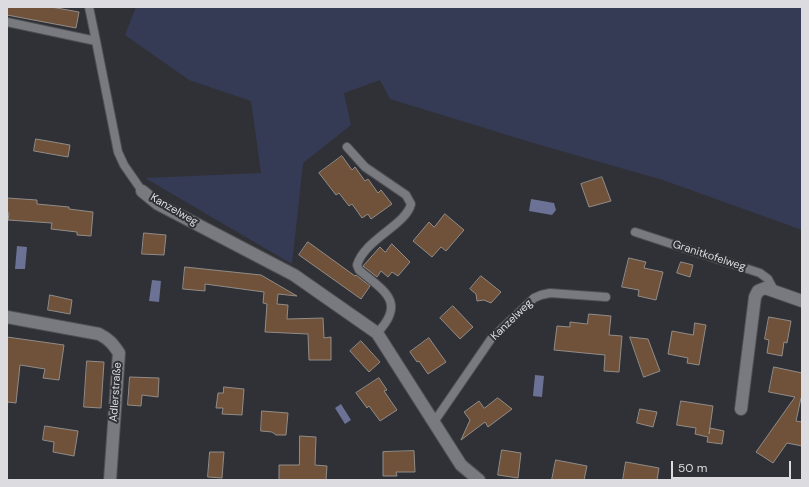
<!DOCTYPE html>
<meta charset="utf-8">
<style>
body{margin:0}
#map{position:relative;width:809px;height:487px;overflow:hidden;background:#303136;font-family:"DM Sans",sans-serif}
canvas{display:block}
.frame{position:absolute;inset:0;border:8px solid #dcdce0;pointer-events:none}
.scale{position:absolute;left:671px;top:461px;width:120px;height:18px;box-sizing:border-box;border:2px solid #dcdce0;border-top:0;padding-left:5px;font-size:12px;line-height:14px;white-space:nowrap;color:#dcdce0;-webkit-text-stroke:3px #303136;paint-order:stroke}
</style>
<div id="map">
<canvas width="809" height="487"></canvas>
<div class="frame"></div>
<div class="scale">50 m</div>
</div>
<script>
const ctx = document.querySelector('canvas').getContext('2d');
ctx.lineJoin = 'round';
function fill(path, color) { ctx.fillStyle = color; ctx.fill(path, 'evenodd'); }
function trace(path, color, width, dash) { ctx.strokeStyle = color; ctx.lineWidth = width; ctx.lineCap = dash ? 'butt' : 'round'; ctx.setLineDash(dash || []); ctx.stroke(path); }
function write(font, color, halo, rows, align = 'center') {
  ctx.font = font + ' "DM Sans",sans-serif'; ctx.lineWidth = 4; ctx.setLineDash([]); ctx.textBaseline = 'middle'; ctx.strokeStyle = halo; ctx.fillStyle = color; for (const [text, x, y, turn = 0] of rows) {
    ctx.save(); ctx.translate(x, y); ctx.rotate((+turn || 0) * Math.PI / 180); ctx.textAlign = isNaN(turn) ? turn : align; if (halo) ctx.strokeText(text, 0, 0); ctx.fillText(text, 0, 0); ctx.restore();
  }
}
const green = new Path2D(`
 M136,7H802V230L663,180L540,145L390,99L380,80L344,93L351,125L303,163L292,264L145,178L261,173L251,101L189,80L125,35Z`);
const water = new Path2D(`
 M531,199L554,203L556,210L552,215L529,211Z
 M17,246L27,247L25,269H15Z
 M152,280L161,281L159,302L149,301Z
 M535,375L544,376L542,397L533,396Z
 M341,404L351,420L345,424L335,408Z`);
const building = new Path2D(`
 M7,7H51L79,12L76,28L7,15Z
 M36,139L70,145L68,157L34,151Z
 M342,156L352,170L355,167L365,181L368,179L378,193L381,190L392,204L371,219L368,214L362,218L352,204L349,206L339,193L336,195L319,173Z
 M602,177L611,201L589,207L581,184Z
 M7,198L37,200V204L69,207V209L93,212L91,236L77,235V232L51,229L52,223L8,220L9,213L7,212Z
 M445,214L464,230L446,251L441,247L432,257L413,241L429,222L434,227Z
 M144,233L166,235L164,255L142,254Z
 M308,242L355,276L356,275L370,286L361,299L299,255Z
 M392,244L410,262L398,276L392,272L388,277L381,271L377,277L363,266L380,247L385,252Z
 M629,258L646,262L644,268L663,272L656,300L638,296L639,290L622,287Z
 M681,262L693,265L690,277L677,273Z
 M185,267L261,275L297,296L278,294L277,304L288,305L287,319L323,318L324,338L331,337V360H309L308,334L265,332L267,304L263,303L264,292L205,284V291L183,289Z
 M481,276L501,292L491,303L484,300L477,301L476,294L470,289Z
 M50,295L72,300L70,314L48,310Z
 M453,306L473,327L460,339L440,318Z
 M589,314L611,316L609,335L622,336L619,372L604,371L605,355L554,350L557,326L570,327V322L587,324Z
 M769,317L791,321L787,343L784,342L782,356L767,353L769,340L765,339Z
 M695,323L706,325L699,365L687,363L688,358L668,354L672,331L693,335Z
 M7,337L64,345L59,380L43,378L45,369L20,365L16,403L7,402Z
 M630,337L648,339L660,371L644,377Z
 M429,338L446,362L428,374L419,361L417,362L410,352Z
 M361,341L380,362L369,372L350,351Z
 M87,361L104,362L101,408L84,407Z
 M774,367L802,373V398H801L796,421L802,422V446L787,443L773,463L756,452L795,397L769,392Z
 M130,377L159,378L158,397L142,395L141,406L128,405Z
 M379,378L387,390L384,391L397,410L380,421L369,406L367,408L356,393Z
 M224,387L244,389L242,415L222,414L223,408H216L218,393H223Z
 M498,398L512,409L488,427L485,422L461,440L470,420L464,412L479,401L484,408Z
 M681,401L713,406L709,434L710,428L724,431L722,444L707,442L708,437L695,434L696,428L677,425Z
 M640,409L657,412L653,427L637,423Z
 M262,411L288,413L286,435H276L272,432L261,431Z
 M45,426L78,431L74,456L53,452L54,442L43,440Z
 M300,436L316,437L315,465L327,466L326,480H279V465H299Z
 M502,450L521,453L518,478L498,475Z
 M414,451L415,472H396L397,476H383V452Z
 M210,452H224L222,478L208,477Z
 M556,460L587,466L584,480H552Z
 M626,462L659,468L657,480H623Z`);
const service = new Path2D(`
 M89,7L96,41
 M7,22L96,41L118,152L124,165L142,191
 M347,147L365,167L406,195L411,204C406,225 365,239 357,265L359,270C384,291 407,302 377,333
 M635,232L760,273L768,279L775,292
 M434,422L491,339L534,298L541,295L550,293L606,297`);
const minor = new Path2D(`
 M142,191L158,204L294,275L377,333L461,465L479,480
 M7,317L99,334C109,339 113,344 119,353L110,480
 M741,409L755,297L758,291L765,288L802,301`);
const streetNames = [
 ["Kanzelweg",174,210,30],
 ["Granitkofelweg",709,256,18],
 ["Kanzelweg",512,320,-44],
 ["Adlerstraße",116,392,-86]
];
fill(green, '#363b55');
fill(water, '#6b7295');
fill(building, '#70523a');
trace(building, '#918c88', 1);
trace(service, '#4f5054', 10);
trace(minor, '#4f5054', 14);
trace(service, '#797a80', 8);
trace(minor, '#797a80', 12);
write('11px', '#dcdce0', '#303136', streetNames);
</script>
